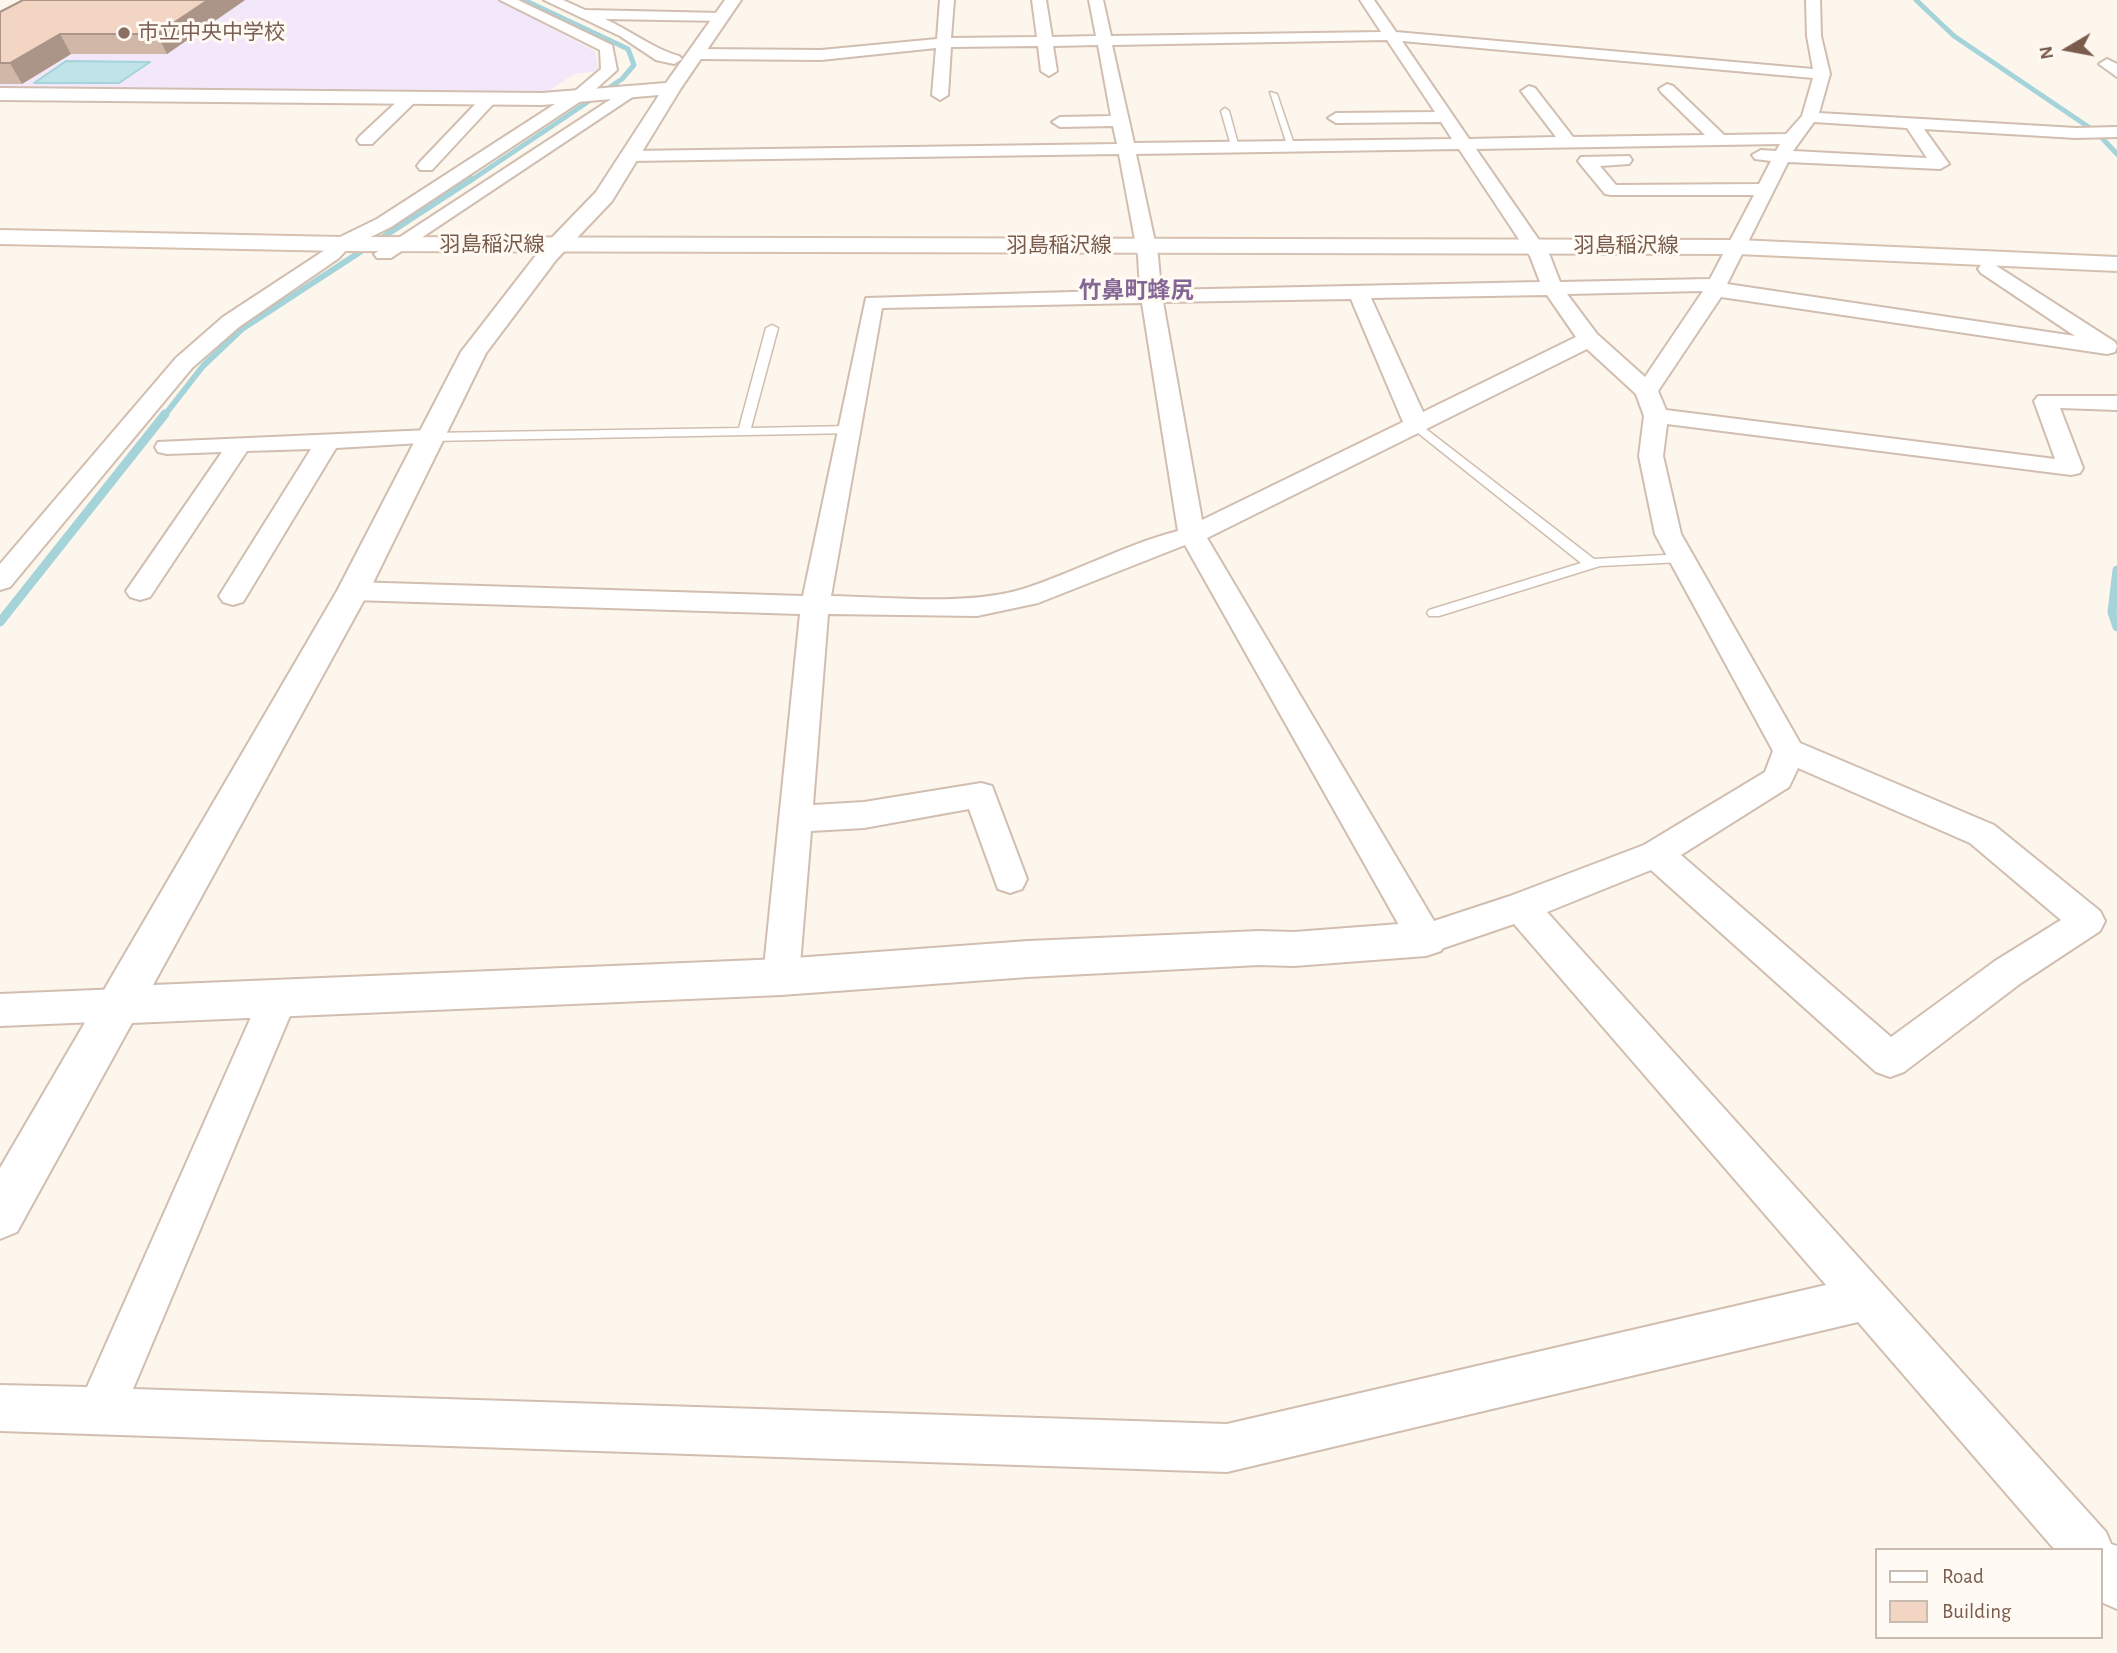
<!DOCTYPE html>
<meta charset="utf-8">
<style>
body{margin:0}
#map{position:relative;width:2117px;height:1653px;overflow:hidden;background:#fdf6ec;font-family:"Alegreya Sans",sans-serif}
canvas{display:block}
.legend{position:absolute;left:1875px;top:1548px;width:228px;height:91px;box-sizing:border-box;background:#fffaf3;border:2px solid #cabbb1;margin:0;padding:9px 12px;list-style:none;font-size:21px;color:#7a5c4d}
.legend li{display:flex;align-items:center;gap:14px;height:35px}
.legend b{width:35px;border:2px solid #cabbb1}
.north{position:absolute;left:2033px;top:14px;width:70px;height:70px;-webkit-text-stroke:5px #fffaf3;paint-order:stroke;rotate:260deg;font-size:19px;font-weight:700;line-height:28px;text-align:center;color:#7a5c4d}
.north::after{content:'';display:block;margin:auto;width:24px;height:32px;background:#7a5c4d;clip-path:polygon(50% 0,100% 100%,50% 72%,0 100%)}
</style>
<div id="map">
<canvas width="2117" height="1653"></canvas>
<ul class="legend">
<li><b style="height:9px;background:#fff"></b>Road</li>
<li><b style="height:19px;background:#f3d5c3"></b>Building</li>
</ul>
<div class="north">N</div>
</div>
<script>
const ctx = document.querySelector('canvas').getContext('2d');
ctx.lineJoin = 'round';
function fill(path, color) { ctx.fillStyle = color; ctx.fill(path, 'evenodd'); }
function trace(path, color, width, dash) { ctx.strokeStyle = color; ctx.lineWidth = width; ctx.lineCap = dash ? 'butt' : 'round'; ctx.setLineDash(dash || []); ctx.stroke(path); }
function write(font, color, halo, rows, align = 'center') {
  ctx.font = font + ' "Alegreya Sans","Noto Sans JP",sans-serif'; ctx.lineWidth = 6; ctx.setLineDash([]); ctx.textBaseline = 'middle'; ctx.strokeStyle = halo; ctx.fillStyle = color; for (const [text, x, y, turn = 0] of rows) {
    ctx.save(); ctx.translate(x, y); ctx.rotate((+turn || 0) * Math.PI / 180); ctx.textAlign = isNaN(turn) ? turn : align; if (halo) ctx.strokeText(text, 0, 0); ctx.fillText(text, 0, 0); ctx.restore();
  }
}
const education = new Path2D(`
 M40,0H498L595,51L599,71L574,74L549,91L0,88V22Z`);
const water = new Path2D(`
 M66,61L150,62L119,83H34Z`);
const streamFar2 = new Path2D(`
 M1916,0L1954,36L2093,130
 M2101,137L2117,154
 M470,181L622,79L634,65L628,49L524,0`);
const streamFar1 = new Path2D(`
 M164,416L203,366L242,329L472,179`);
const stream = new Path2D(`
 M2117,570L2112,612L2117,627
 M0,622L165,414`);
const service = new Path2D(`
 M1270,92L1277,94L1296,150L1288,148Z
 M1225,108L1229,111L1240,151L1232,149L1221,111Z
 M772,325L778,328L751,428L849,426L855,430L853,433L429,441L423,437L429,433L739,428L766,328Z
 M1417,422L1594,559L1682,554L1689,558L1682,562L1600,566L1439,616H1429L1427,613L1429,610L1581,563L1413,429L1411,426Z`);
const minor = new Path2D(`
 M500,0H518L612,45L617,70L587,97L391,227L348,248L339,258L239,327L192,368L10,587L0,590V564L176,358L223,317L325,250L334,240L377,219L575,91L601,69L600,50Z
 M544,0H563L585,10L722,13L729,17L722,21L605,19C630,30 653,49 679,56L682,59L674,64L656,60L620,36Z
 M940,0H954L951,38L1037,37L1032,0H1046L1052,37L1096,36L1089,0H1103L1111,36L1381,32L1360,0H1374L1396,32L1813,69L1807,36L1806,0H1820L1821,36L1830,74L1819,113L2076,128L2117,127V137L2076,138L1924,129L1949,164L1940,169L1788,162L1727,284L2075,336L1981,273L1978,269L1981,265H1995L2115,342L2117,346L2115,352L2107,354L1721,297L1658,391L1666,410L2055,459L2034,401L2038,396H2117V410L2060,408L2083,468L2080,473L2071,475L1667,424L1663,456L1681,534L1800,743L1994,825L2100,911L2105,921L2100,931L2021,983L1904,1072L1890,1077L1876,1072L1651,870L1547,912L2106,1532L2111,1544L2117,1546V1609L2101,1602V1550H2055L1858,1322L1227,1472L0,1431V1385L87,1387L259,999L265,988L278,983L291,988L297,999L133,1389L1227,1424L1826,1285L1514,924L1426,954L1413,950L1185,545L1038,603L977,616L828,614L813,805L864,802L981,783L992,786L1027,879L1022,889L1010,893L998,889L969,809L864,828L811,831L799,977L794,988L781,993L768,988L763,977L800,614L353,600L343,597L339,591L343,585L353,582L803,596L866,298L1140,290L1138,256L1119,154L630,161L621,156L630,151L1117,144L1113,126L1060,127L1052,122L1060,117L1111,116L1098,45L1053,46L1057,71L1049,76L1041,71L1038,46L951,47L948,95L940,100L932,95L936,48L821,60L698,59L690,54L698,49L821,50L937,39ZM1387,40L1435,112L1336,113L1328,118L1336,123L1441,122L1452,139L1134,143L1112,45ZM1402,41L1813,78L1802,116L1786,134L1724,135L1673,86L1667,84L1659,89L1661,92L1705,135L1573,137L1535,88L1529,86L1521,91L1556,137L1469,139ZM1814,122L1907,128L1927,158L1793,151ZM1780,144L1776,151L1761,150L1752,155L1755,159L1771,161L1759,184L1616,185L1600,166L1629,164L1632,160L1629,156L1581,157L1578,161L1581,165L1605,194L1611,195H1754L1710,279L1560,282L1550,256L1476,149ZM1459,149L1530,256L1540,282L1161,290L1158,256L1136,154ZM1703,291L1645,377L1597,334L1567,294ZM1547,295L1576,337L1423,412L1371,298ZM1351,299L1403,422L1202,520L1163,302ZM1142,303L1178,531C1124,545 1076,572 1023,589C968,606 889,597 831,596L882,308ZM1587,349L1636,394L1644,416L1639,456L1655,534L1773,751L1765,772L1644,845L1510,896L1434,921L1207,538ZM1798,768L1970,843L2061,920L1995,961L1891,1037L1681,855L1789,787Z
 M2107,59L2117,64V77L2099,64Z
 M631,86L639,91L637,94L391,258H377L374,254Z
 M409,94L417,99L415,102L372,144H360L357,140L360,136L403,96Z
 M489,94L495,96L497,99L495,102L432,170H420L417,166L420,162L483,96Z
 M429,430L438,432L441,437L438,442L336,448L243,602L233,605L223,602L219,596L311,449L247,451L150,597L140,600L130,597L126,591L222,452L167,454L158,452L155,447L158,442Z
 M120,989L133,994L139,1005L133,1016L120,1021L0,1026V994Z`);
const tertiary = new Path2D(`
 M725,0H741L681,88L612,201L556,260L486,353L369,591L153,985L781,959L1028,941L1259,931L1294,932L1426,922L1441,927L1447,939L1441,951L1426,956L1294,966L1259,965L1028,977L781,995L132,1023L17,1232L0,1239V1168L337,591L461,352L540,250L596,192L659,95L542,105L0,100V88L542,93L666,83Z`);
const secondary = new Path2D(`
 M0,230L341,237L1738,240L2117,257V271L1738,254L341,251L0,244Z`);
const wall = new Path2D(`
 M23,0H245L167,54H71L22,84H0V12Z`);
const shadedWall = new Path2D(`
 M208,0H245L167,54L157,34Z
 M60,34L71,54L22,84L10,63Z`);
const building = new Path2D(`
 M23,0H208L157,34H60L10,63H0V12Z`);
const markers = [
 [124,33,7,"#8d6e63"]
];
const farEducationnames = [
 ["市立中央中学校",138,33]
];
const farStreetnames = [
 ["羽島稲沢線",492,245],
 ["羽島稲沢線",1059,246],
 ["羽島稲沢線",1626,246]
];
const farQuarternames = [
 ["竹鼻町蜂尻",1136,291]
];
fill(education, '#f3e8fa');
fill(water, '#bfe3e8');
trace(water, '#a5d3da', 2);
trace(streamFar2, '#a5d3da', 5);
trace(streamFar1, '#a5d3da', 6);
trace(stream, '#a5d3da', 9);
trace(service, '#d1beb0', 3);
trace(minor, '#d1beb0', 4);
trace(tertiary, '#d1beb0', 4);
trace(secondary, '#d6c0b0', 4);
fill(service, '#fff');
fill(minor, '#fff');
fill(tertiary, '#fff');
fill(secondary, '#fff');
fill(wall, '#d1b7a8');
fill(shadedWall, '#aa9588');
fill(building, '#f3d5c3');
trace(building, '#aa9588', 2);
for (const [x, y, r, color] of markers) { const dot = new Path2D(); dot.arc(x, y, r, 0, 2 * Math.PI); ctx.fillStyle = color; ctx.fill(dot); trace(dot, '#fffaf3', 2.5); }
write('21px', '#785e54', '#fffaf3', farEducationnames, 'left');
write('21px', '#7a5c4d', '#fffaf3', farStreetnames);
write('bold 23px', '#846695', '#fffaf3', farQuarternames);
</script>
